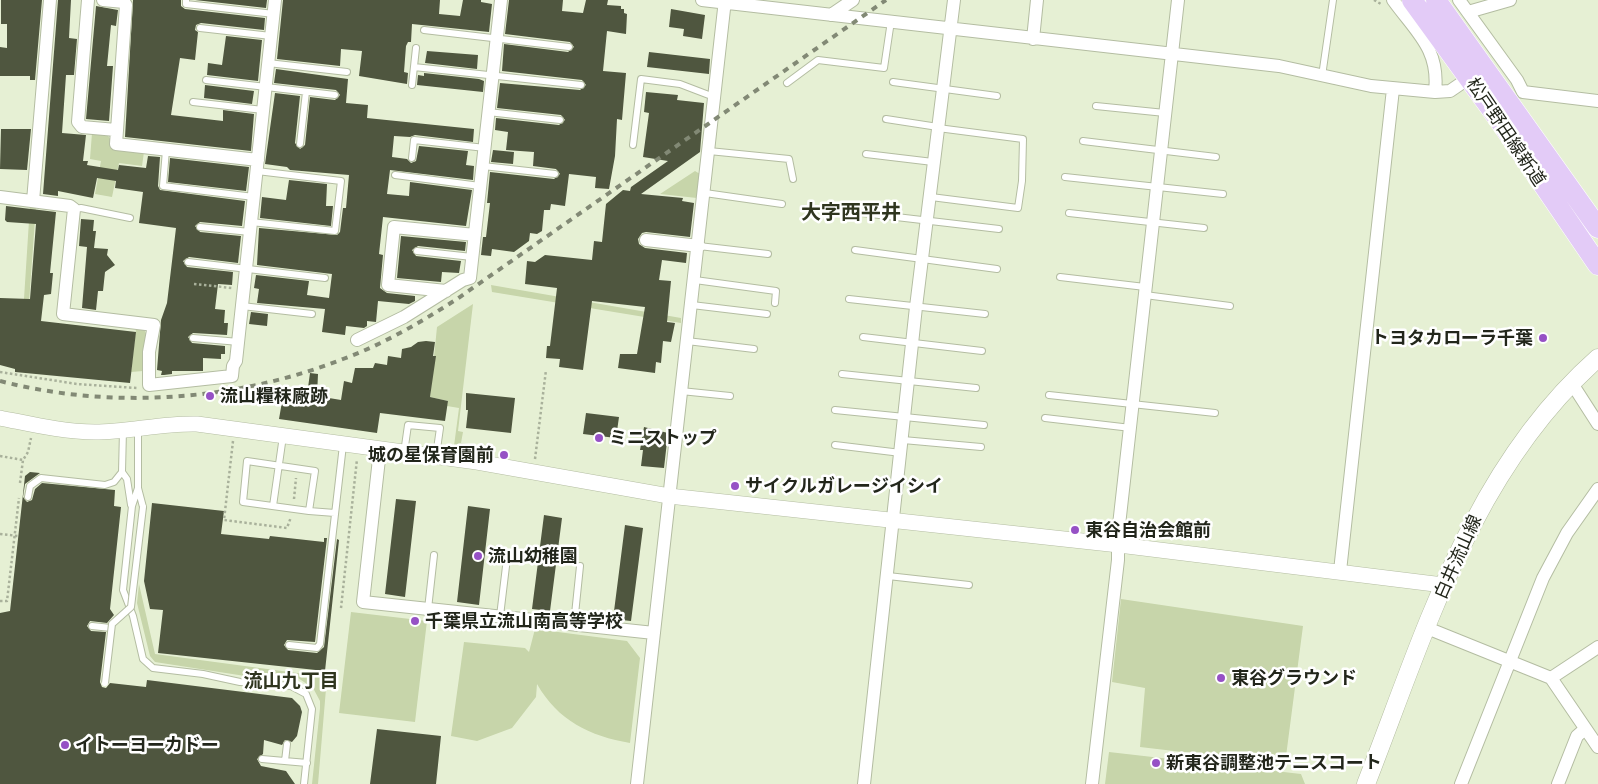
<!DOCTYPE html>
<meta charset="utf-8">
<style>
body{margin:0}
canvas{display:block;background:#e6f0d4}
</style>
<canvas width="1598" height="784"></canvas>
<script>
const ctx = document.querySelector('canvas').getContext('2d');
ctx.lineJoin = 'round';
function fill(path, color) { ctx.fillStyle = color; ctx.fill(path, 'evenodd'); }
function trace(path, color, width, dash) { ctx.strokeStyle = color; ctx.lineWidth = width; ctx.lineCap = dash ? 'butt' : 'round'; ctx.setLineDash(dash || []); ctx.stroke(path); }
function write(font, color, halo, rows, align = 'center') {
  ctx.font = font + ' Lato,"Noto Sans JP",sans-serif'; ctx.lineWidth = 5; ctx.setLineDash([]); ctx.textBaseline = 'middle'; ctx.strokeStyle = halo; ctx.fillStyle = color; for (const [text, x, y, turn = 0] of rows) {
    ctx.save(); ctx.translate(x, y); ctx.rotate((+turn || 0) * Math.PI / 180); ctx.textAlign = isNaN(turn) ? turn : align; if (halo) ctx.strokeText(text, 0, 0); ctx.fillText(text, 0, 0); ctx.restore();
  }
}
const green = new Path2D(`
 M92,133L107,134L110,139V148L144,152L142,166L119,163L112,197L95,194L101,161L90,159Z
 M695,171L700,174L697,198L660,194Z
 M30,205L36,206L27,330H22Z
 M491,285L681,318V323L492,292Z
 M473,304L458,431L463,432L461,443L476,445V449L454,446L459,408L447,406L448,401L430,397L437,327Z
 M136,329H144L146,334L143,371L131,372Z
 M139,584L155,654L327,677L318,784H312L320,708V701L313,688L298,678L245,676L155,662L150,656L137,603Z
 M1121,599L1303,626L1285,764L1140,747L1145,688L1112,682Z
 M351,612L427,621L415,722L339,713Z
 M535,629L627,641L640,658L630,743C590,736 558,721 537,684L536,697L512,728L477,741L451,736L464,642L525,648L529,652Z
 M1109,752L1301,774L1305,784H1105Z`);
const building = new Path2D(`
 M1,0H42L35,80H30V76H0V47L7,48V24H1Z
 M58,0H71L69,38L77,39L74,75H66L62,133L86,135L83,161H88L87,165L118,170L119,165L146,168L148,156L160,157L158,186L160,190L245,201L242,226L200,222L195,226L200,232L241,236L238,263L189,257L183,261L187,267L233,272L232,285L218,284L215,309L225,310L224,323H228L227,335L193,333L188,337L192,343L225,346V354H221V359L203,358V371H172V374L164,375H161L162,371L157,370L161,320L167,303L176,228L139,223L143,192L115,188L116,181L97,178L93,198L58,191V196L43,194Z
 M133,0H181V6L185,9L265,18L264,30L201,23L196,25L195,30L198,32L195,60L180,58L171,115L223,121V110L254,114L251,151L125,137Z
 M195,0H267L266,8Z
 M283,0H440L439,14L460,16L463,0H481V2L492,4L489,32L412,24L411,42H408L406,46L404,72L408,73L407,84L359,76L362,51L341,49L340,66L277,59Z
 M509,0H563L562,11L583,13L586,0H608L607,5L621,6V9H624V13L627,14L626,34L607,31L603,71L626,73L622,120L617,119L615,156L609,189L595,188L596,177L569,174L565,206L551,204L550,210H544L542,231L537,234L530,233L529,241L514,252L492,249L491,256L481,255L483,237H486L490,203H487L490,172L554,179L560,174L556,169L533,166L534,152L506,150L508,132L495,130L496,118L559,125L565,120L561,115L497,108L500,83L580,90L586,85L582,80L502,71L504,44L568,52L574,47L570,42L505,34Z
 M96,6L118,10L116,26L111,25L107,66H113L109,121L86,119Z
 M671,9L705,15L702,39L683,36L684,29L669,27Z
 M226,36L262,40L258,81L207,75L208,63L222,65Z
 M427,51L478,55L477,69L425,63Z
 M649,52L710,59L709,74L647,67Z
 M276,69L348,79L346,103L368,105L367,118L474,129L473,142L415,135L410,137L394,136L392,157L407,159L411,163L416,161L419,146L468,151L466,165L474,166L473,180L390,170L387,194L409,196L410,182L472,190L466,226L383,217L379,254L383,255L380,288L387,293L415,296V301L409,304L378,301L376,322L367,321V326L364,328L346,326L345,335L322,332L325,309L257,303L259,289L254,288L256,275L309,281L307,295L329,298L332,274L257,265L259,228L337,235L340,232L343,208H346L349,175L290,170L287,167L265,164L275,93L300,96L295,143L300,149L305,145L310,97L335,100L340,95L336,90L274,83Z
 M424,73L479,79L484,81L483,92L417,85L418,75L424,76Z
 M205,85L254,91L252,104L204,98Z
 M646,92L678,95L677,100L704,103L700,152L641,194L683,198L682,201L694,203L690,237L646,232L642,233L638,239L639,244L645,248L687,253L686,263L662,260L659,280L671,281L667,322L675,323L671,342L663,341L661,363L656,362L655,373L618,368L620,354H637L645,307L592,301L583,370L559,367L560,359L546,358L547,346H550L557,288L525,284L527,261L535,262L545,255L592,260L594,241L602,242L606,204L623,190L630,191L631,187L668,161L643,157L649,113L644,112Z
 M1,129H31L27,170L0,169Z
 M493,150L514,152L513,164L491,162Z
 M170,158L249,167L246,191L168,182Z
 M289,180L327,184L326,206H333L331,226L260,218L262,197L286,200Z
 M6,206L56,212L50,273H53L51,294L44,295L41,321L136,332L130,383L15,372V369L0,365V298L30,299L36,224L7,222L5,220Z
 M81,219L94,220L93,231H96L94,248L108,249L107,255L115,265L105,272L103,291H98L96,310L82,308L87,247L79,246Z
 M401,236L466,242L465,251L418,246L412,250L416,256L461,261L459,273L442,272L441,282L397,278Z
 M251,312L268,314L267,326L249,324Z
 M426,341L435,342L433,356H436L430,397L448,401L445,421L380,413L377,433L279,419L283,396L293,395V393L307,395L310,373L318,374L317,396L341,400L344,381L352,383L355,368H373L375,363L387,365L388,356L401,358L402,349L411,347L418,342Z
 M466,393L515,398L511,433L466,428L468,410H466Z
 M586,413L619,417L616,438L583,434Z
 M644,427L668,433L664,468L641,466L643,450H640Z
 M30,472L40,473L25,484L23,497L27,502L32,500L35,489L42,483L115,490L114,506L121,507L110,609L114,615L107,623L90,621L87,626L91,631L106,632L100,682L102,687L106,688L110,683L146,687L147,680L292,698L300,706L302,712L297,736L292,742L285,740L282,745L264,740L263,754L257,759L261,766L286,771L295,784H0V613L10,611L25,476Z
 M396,499L416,501L405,597L385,594Z
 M152,503L224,511L221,534L269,539L270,536L324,542V538H327L315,642L287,640L284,645L288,650L317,653L324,647L337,539L339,540L325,671L158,653L163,610L150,609L144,581Z
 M468,506L490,509L479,605L457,602Z
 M544,515L562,518L550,611L532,609Z
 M625,525L643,528L631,621L613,619Z
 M377,729L441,736L436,784H370Z`);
const path = new Path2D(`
 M1374,0L1381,4
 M194,284L232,288
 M0,372L77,384L137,388
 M233,441L224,520L287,528L291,517
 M0,456L23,460
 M535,459L546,370
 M20,483L23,460L28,452L31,438
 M294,499L296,478
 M0,534L18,536
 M0,601H7L19,498
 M341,608L357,459`);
const service = new Path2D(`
 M186,0V4L274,14
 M200,28L271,36
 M424,30L569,47
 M268,63L347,72
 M414,67L581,85
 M1322,76L1333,0
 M206,80L335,95
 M893,82L997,96
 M787,83L818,60L884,68L891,21
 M412,85L416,48
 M193,102L263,110
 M1096,106L1165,113
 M488,112L560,120
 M886,119L938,127
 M1083,141L1216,157
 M300,144L306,92
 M633,145L641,79L680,84L714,97
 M166,150L163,186L254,197
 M709,151L789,159L793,179
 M866,154L933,162
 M412,158L414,140L485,148
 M483,166L555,174
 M395,175L480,186
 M1065,177L1223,194
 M705,193L782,204
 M931,197L1018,208L1022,181L1023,139L938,128
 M74,209L81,208L130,218
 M862,213L999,229
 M1069,213L1204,228
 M251,222L335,231L341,181L257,171
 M200,227L250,232
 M699,246L768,254
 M855,250L997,269
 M417,251L472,257
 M188,262L325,278
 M1060,277L1145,287
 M695,280L776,291L775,303
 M1145,295L1230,306
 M849,299L985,314
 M692,305L767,314
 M242,306L312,314
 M863,337L982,351
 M193,338L239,342
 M687,341L754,349
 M842,374L976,388
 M681,391L730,396
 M1049,395L1215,413
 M835,410L984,425
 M1045,418L1131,428
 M138,429V488L143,507
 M123,430L122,472L127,479L131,505
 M903,440L981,447
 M835,445L901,453
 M404,453L408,425L440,428L436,456
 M247,461L315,471L309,511L243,502Z
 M138,488L132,506L123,590L133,616L143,659L153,668L203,674L240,682L291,686L306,694L312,709L304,784
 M28,497L30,486L41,478L105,485L114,482L122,472
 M273,506L283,436
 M309,511L335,513
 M888,576L969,585
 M428,609L434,555
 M500,616L507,558
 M574,624L580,566
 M92,626L111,628
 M289,645L317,648L320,644L343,445
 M262,759L307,763
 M285,761L287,744`);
const minor = new Path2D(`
 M88,0L78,122L82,127L116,130
 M103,0L124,2L126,5L116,144L258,160
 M702,0L1279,66L1371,86L1435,92L1450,91L1469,78
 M1393,0C1416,32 1440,49 1435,92
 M1459,0L1517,80L1523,92L1598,101
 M1468,12L1510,0
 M831,15L853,0
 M1033,39L1037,0
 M0,197L70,206L74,209L63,314L154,325L149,352V385L232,376L233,366L236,361L275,0
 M33,201L50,0
 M646,240L699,246
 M446,291L388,285L394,227L475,235
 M357,340L404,317L463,280L470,278L501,0
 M1571,382L1598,424
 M380,450L363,602L654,633
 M1340,571L1393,89
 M1427,628L1551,678L1598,747
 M1551,678L1598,647
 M637,784L725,0
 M864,784L916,307L954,0
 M1092,784L1118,560V534L1178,0
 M1461,784L1543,578L1567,533L1598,489
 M1558,784L1577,736L1585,729`);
const tertiary = new Path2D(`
 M0,418C31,424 63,432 95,432C129,432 162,423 197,424L477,462L669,496L1119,545L1443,585`);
const secondary = new Path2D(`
 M1366,784C1425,633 1472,469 1598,358`);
const primary = new Path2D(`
 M1412,0L1500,121L1598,265
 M1436,0L1598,228`);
const rail = new Path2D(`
 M0,381C112,410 236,401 343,359C384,344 421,322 457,299L886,0`);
const serviceBridge = new Path2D(`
 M105,683L112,624L131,607L143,507`);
const markers = [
 [1543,338,5,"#9651c5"],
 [210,396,5,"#9651c5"],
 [599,438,5,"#9651c5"],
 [504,455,5,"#9651c5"],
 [735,486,5,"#9651c5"],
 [1075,530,5,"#9651c5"],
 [478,556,5,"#9651c5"],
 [415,621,5,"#9651c5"],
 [1221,678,5,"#9651c5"],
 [65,745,5,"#9651c5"],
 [1156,763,5,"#9651c5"]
];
const streetNames = [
 ["松戸野田線新道",1506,132,56],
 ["白井流山線",1458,557,-66]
];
const poiNames = [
 ["トヨタカローラ千葉",1533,338,"right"],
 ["流山糧秣廠跡",220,396],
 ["ミニストップ",609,438],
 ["城の星保育園前",494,455,"right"],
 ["サイクルガレージイシイ",745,486],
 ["東谷自治会館前",1085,530],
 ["流山幼稚園",488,556],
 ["千葉県立流山南高等学校",425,621],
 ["東谷グラウンド",1231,678],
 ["イトーヨーカドー",75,745],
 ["新東谷調整池テニスコート",1166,763]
];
const neighbourhoodNames = [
 ["流山九丁目",291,681]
];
const quarterNames = [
 ["大字西平井",851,213]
];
fill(green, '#c7d5aa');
fill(building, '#4f563f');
trace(service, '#b4bda2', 8);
trace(minor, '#b4bda2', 14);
trace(tertiary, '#b4bda2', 16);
trace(secondary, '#b4bda2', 19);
trace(primary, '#fff', 21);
trace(path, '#a9b19b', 2.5, [2.5, 2.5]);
trace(service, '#fff', 6);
trace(minor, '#fff', 12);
trace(tertiary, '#fff', 15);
trace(secondary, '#fff', 18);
trace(primary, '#e3cbf7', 20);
trace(rail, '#828975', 4, [6, 6]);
trace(serviceBridge, '#b4bda2', 8, []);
trace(serviceBridge, '#fff', 6);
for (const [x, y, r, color] of markers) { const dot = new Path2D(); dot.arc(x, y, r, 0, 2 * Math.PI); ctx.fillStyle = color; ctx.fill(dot); trace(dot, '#fff', 2); }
write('18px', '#22261b', '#fff', streetNames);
write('bold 18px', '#22261b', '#fff', poiNames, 'left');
write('bold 19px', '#2f351f', '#fff', neighbourhoodNames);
write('bold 20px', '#2f351f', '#fff', quarterNames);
</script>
